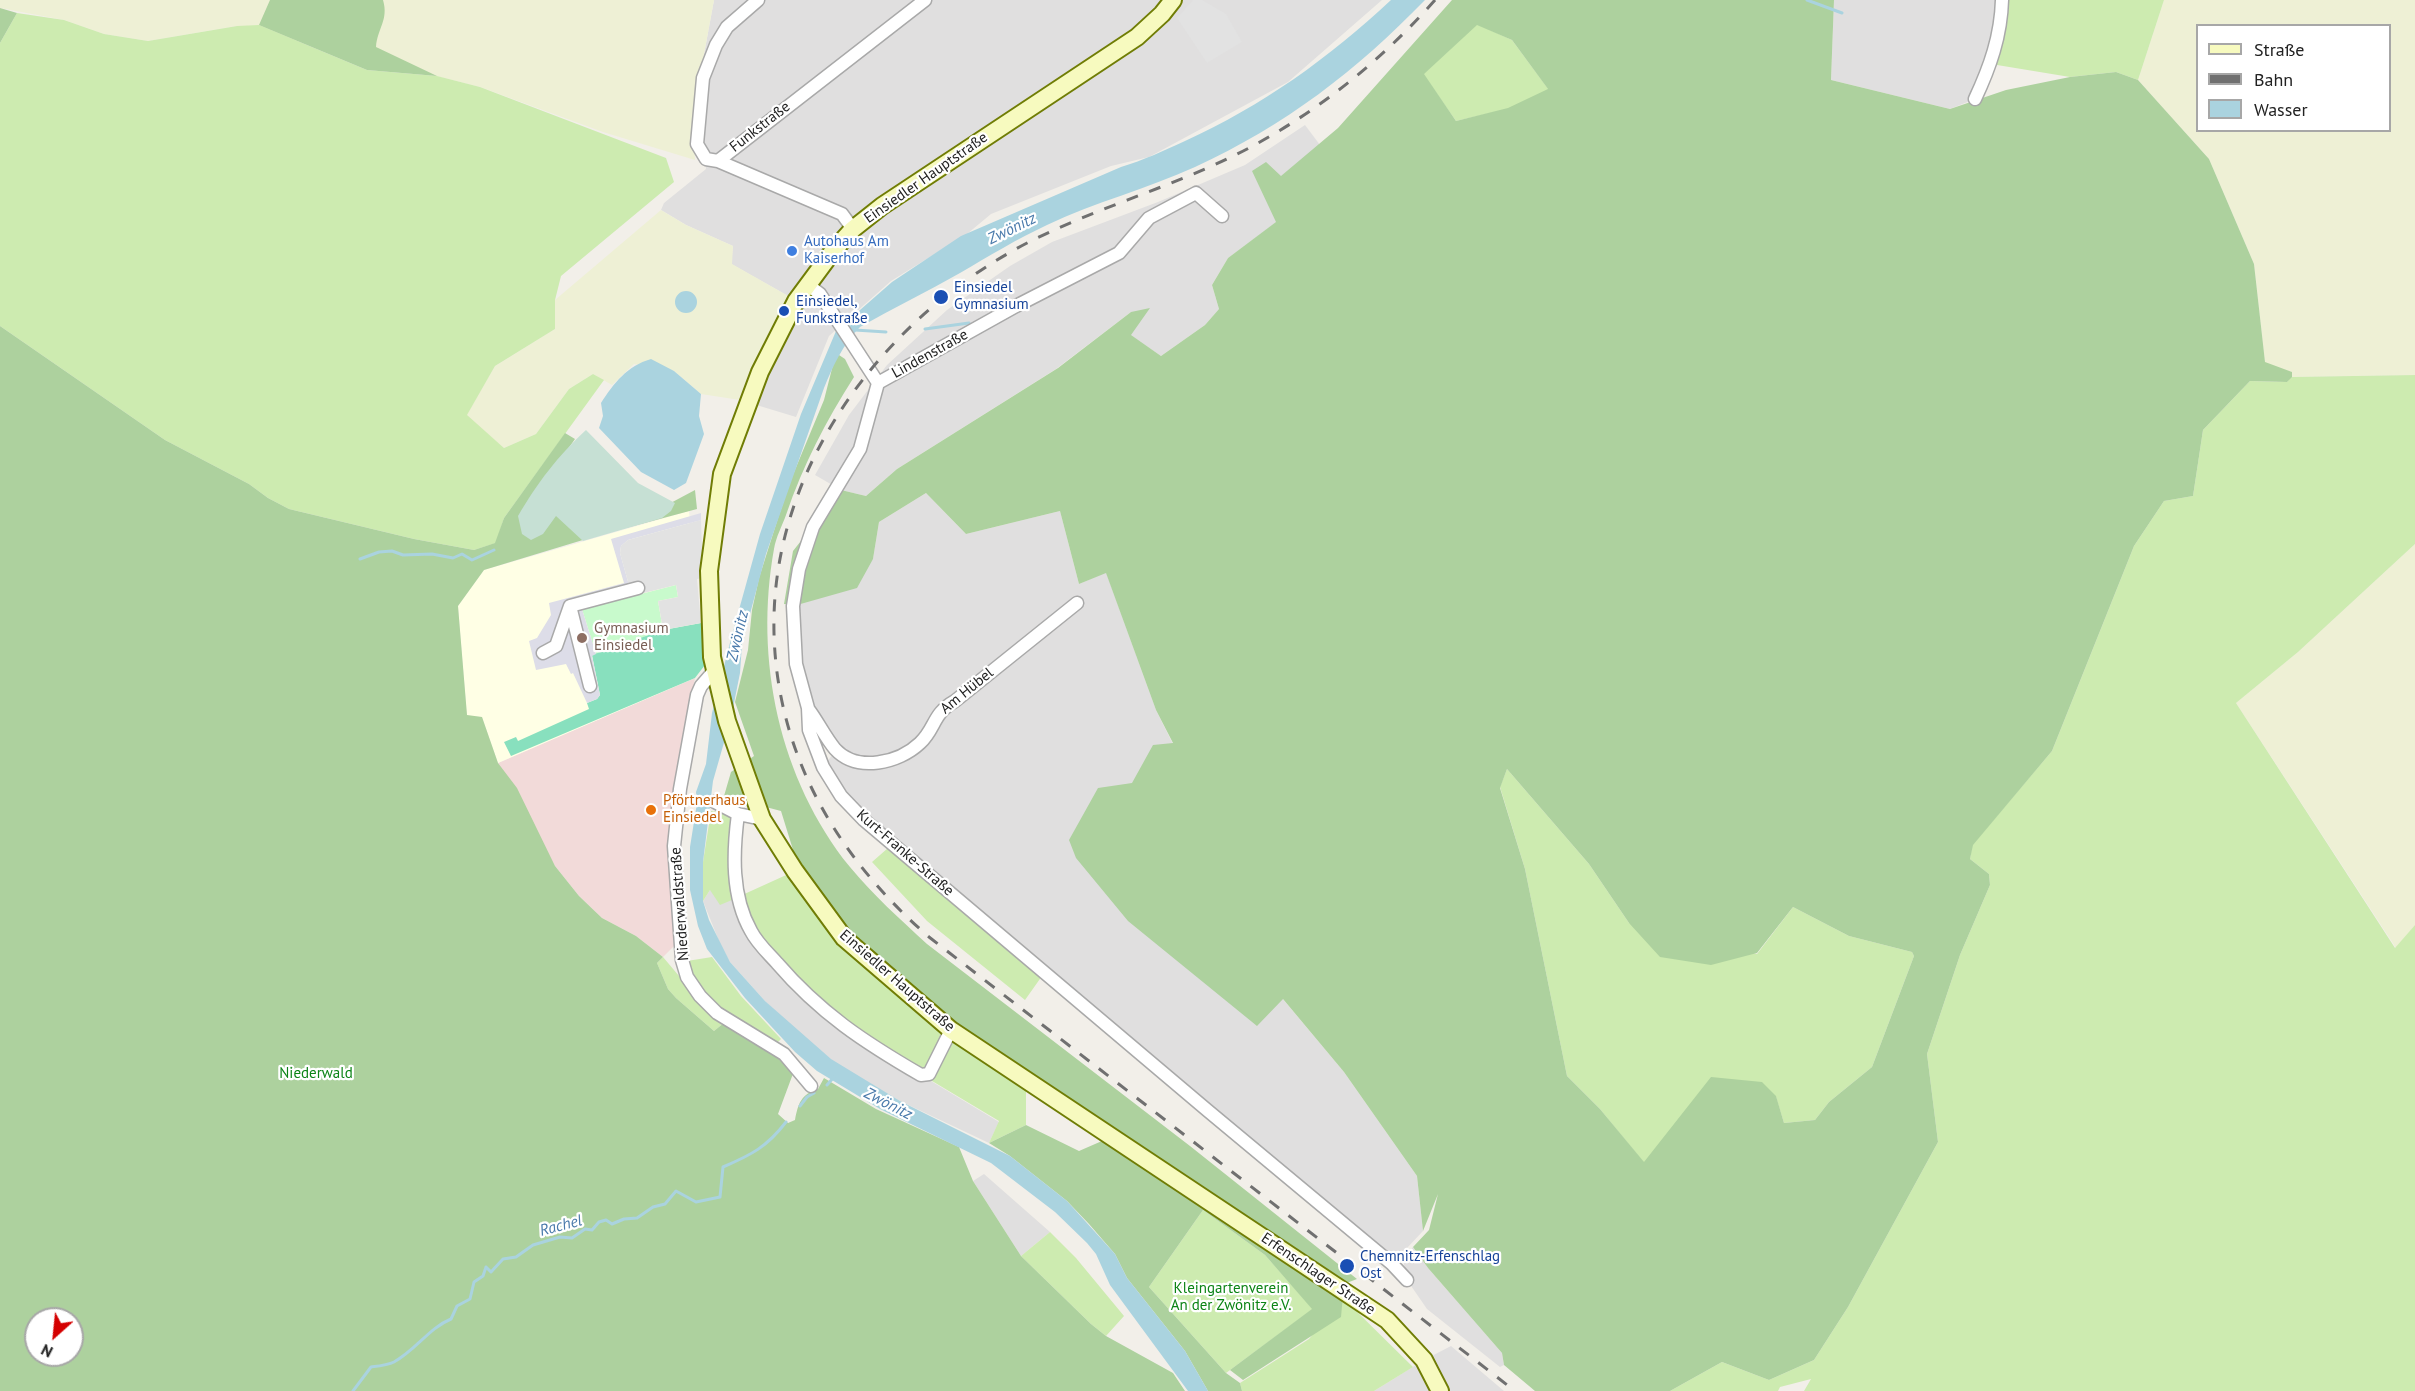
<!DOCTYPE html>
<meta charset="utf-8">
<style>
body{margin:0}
#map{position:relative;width:2415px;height:1391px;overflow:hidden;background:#f2efe9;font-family:"PT Sans",sans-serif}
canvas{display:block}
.legend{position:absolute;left:2196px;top:24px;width:195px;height:108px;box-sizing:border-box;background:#fff;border:2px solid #a7a7a7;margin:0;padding:8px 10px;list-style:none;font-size:18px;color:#222}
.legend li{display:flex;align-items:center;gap:12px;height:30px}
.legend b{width:30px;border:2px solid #a7a7a7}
.north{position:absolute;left:24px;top:1307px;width:60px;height:60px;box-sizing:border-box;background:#fff;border:2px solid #a7a7a7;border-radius:50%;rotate:207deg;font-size:16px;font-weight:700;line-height:24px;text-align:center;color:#222}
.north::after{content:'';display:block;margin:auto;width:21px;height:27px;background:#d40000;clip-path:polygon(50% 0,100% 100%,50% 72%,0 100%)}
</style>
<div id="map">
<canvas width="2415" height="1391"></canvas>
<ul class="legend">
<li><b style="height:8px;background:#f7fabf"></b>Straße</li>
<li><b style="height:8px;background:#707070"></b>Bahn</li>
<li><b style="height:16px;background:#aad3df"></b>Wasser</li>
</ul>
<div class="north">N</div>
</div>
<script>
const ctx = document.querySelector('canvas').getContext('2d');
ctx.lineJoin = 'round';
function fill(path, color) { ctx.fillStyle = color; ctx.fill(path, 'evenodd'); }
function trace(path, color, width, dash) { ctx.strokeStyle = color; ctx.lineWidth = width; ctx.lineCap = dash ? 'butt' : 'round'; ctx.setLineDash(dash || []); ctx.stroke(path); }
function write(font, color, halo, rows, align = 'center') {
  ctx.font = font + ' "PT Sans",sans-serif'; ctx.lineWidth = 4.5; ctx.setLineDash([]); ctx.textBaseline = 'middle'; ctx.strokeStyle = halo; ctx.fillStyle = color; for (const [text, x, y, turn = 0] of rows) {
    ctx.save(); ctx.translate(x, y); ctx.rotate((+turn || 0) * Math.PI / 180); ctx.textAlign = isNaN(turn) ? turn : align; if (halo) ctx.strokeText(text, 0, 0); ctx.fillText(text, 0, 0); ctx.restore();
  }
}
const residential = new Path2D(`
 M714,0H1382L1288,82L1149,157L1111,166L991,214L967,234L891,281L829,336L796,417L740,400L790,297L731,264L733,246L686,225L661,210L664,203L706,169L704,143L705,111L700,76Z
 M1834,0H2002L1975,99L1950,109L1831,80Z
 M1305,125L1320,145L1281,177L1277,222L1228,258L1212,285L1219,309L1205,325L1161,356L1130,335L1131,312L1056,369L897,469L866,496L841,490L815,475L849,415L887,365L947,310L1010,266L1052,242L1158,202L1245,165Z
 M926,493L966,534L1060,511L1079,584L1106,572L1156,710L1173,744L1257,1025L1282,998L1344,1072L1417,1176L1423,1231L1392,1264L864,820L823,767L836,750L808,708L793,606L873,559L879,522Z
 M710,890L739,897L921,1075L999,1122L989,1143L900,1101L861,1079L830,1059L796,1031L765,1001L730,962L721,946L703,901Z
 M984,1174L1050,1232L1021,1256L973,1181Z
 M1413,1247L1428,1268L1502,1353L1504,1365L1500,1367L1427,1309L1407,1280L1403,1259Z
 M1451,1346L1504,1391H1374L1424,1360Z`);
const commercial = new Path2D(`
 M695,678L673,793L669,852L674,946L663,957L636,936L602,918L579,896L555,866L498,763Z`);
const education = new Path2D(`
 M689,511L705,665L695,678L498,763L482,717L467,716L458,606L484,570Z`);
const farmland = new Path2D(`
 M0,0H714L700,76L694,144L695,160L603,132L480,87L237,26L148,41L104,34L64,20L0,8Z
 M2164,0H2415V375L2291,377V372L2265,363L2254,264L2209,159L2138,80ZM2198,26H2390V130H2198Z
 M661,210L686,225L733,246L732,264L790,297L740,400L701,394L674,371L634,364L612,385L593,374L569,389L536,434L504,448L466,416L495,366L555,329V300Z
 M2415,544V925L2396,948L2236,703L2298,652Z`);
const grass = new Path2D(`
 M2002,0H2164L2138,80L2116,72L2070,77L1991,64Z
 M17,13L64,20L104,34L148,41L237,26L259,25L367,70L437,76L480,87L666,158L674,182L561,276L555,300V329L495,366L467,415L504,448L536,434L569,389L593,374L604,380L504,518L496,543L474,550L414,539L289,509L268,498L249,484L165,440L0,326V43Z
 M1477,24L1512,40L1549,90L1508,109L1456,121L1423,74Z
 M2415,375V544L2298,652L2236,703L2395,948L2415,925V1391H1804L1811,1379L1780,1387L1778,1391H1670L1722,1362L1769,1380L1814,1360L1848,1307L1938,1142L1927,1054L1960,955L1990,885L1989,874L1970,859L1972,845L2052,751L2134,546L2164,501L2193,496L2203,430L2250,381L2287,382L2291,377Z
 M1507,769L1589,864L1629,923L1757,954L1793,907L1849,936L1912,952L1914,956L1872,1067L1829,1102L1815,1120L1784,1123L1776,1097L1655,1150L1644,1163L1600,1109L1567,1076L1525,869L1500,787Z
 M711,811L738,814L740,896L795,871L844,938L1026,1079V1125L989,1143L999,1121L845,1029L759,943L739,897L720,905L710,890L703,901V862Z
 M888,848L1042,976L1025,1000L927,921L872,862Z
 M663,957L690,989L725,1022L714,1031L676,998L668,989L657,963Z
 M712,957L741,996L781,1039L775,1045L716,1007L693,982L687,961Z
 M1203,1210L1265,1255L1313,1309L1226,1373L1149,1287Z
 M1050,1232L1076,1258L1124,1316L1106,1336L1091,1324L1021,1256Z
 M1343,1298L1413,1367L1374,1391H1242L1240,1383L1309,1339Z`);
const forest = new Path2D(`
 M270,0H383C389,20 377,29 376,47L437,76L367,70L259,25Z
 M1452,0H1834L1831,80L1950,109L2006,90L2070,77L2116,72L2138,80L2209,159L2254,264L2265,362L2292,372V377L2287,382L2250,381L2203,430L2193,496L2164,501L2134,546L2052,751L1973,845L1970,859L1989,874L1990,885L1960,955L1927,1054L1938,1142L1848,1307L1814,1360L1769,1380L1722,1362L1670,1391H1535L1504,1365L1502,1353L1428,1268L1413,1247L1429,1230L1438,1194L1423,1231L1417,1176L1344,1072L1283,999L1257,1026L1128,921L1076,858L1069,840L1098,788L1132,783L1153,745L1173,743L1156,710L1106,573L1079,584L1060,511L966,534L926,493L879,522L873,559L857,588L797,605L784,604L793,551L841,490L866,496L897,469L1058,368L1131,312L1150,308L1131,335L1161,356L1205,325L1219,309L1212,285L1228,258L1276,222L1252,171L1266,162L1281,176L1338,128ZM1477,25L1512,40L1548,89L1508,108L1456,121L1424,74ZM1507,769L1589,864L1629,923L1660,957L1711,965L1757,953L1793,907L1849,936L1912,952L1914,956L1872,1067L1829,1102L1815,1120L1784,1123L1776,1096L1762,1082L1711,1077L1644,1162L1600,1109L1567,1076L1525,869L1500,788Z
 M0,8L17,13L0,43Z
 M0,326L165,440L249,484L268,498L289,509L414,539L474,550L495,543L504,518L565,433L575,439L535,496L555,509L635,522L695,490L697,509L596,536L484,570L458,606L467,715L482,717L498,763L517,788L555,866L579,896L602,918L636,936L663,957L657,963L668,989L676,998L714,1031L725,1022L780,1057L794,1071L778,1114L788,1123L795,1120C798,1104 801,1094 818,1089L824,1078L876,1109L959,1147L973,1181L1021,1256L1091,1324L1106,1336L1173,1373L1185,1391H0ZM36,1319H72V1355H36Z
 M836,353L845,359L854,377C826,421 803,465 786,515C782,526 776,537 774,549C754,659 779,779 850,867C873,895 900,919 927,944L1190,1146L1357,1279L1344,1284L1341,1317L1243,1380L1230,1370L1312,1309L1265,1255L1203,1210L1149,1287L1226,1373L1240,1383L1242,1391H1208L1185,1351L1127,1278L1115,1254L1089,1224L1067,1201L1010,1156L989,1143L1026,1125L1079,1151L1118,1134L955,1022L848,934L794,853L781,811L724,796L731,772L754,756L735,702L748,650L752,610L759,578L778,518L792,477L824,400Z`);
const wetland = new Path2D(`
 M586,430L638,483L675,503L671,511L662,518L583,541L556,516L543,534L531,540L522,534L518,516C538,482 557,457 586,430Z`);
const park = new Path2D(`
 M676,585L678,597L658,601L663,630L596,654L582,609Z`);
const pitch = new Path2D(`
 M701,623L705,665L695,678L511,756L504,742L516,737L518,741L589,709L587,703L597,699L600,695L592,655L663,630Z`);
const parking = new Path2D(`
 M1193,0H1202L1226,14L1242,42L1207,63L1177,18Z
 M701,520L703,578L697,579L701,623L663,630L658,601L678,597L676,585L632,596L620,553L621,546L628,540Z`);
const plaza = new Path2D(`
 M701,513V520L628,540L621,546L620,553L632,596L582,609L596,654L592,656L600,695L597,699L587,703L573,673L571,674L566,664L536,670L529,641L537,638L551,615L549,603L624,583L611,539Z`);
const water = new Path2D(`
 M1391,0H1425C1356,71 1286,125 1195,167C1147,189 1095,202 1047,225C1017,239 989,256 960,273C927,292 893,308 860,327C843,344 833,366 824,388L766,554L742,644L740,673L731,718L713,781L703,862V901L709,920L730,962L765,1001L831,1059L900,1101L1010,1156L1067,1201L1115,1254L1127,1278L1185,1351L1208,1391H1188L1110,1285L1096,1254L1087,1243L1055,1212L991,1163L880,1109L817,1071L795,1052L745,998L707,949L698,926L690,890V847L697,803L696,792L706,764L712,713L732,635L760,534L801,414L836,331L892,282L961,236L1121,167C1144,160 1163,151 1185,141C1262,106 1329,58 1391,0Z
 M675 302a11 11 0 1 1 22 0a11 11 0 1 1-22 0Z
 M651,359L674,371L701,394L699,416L704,434L686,483L674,490L641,472L599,428L603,416L601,403C614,383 627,366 651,359Z`);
const stream = new Path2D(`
 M1807,0L1842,13
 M925,329L969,323
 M855,330L886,332
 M360,559L379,552L392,551L403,555L432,554L453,558L462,554L472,560L494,550
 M827,1085L834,1077
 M800,1106L807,1097L814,1093
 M353,1391L371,1367C379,1366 388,1365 394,1362C416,1350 429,1328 451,1319L457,1306L470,1299L474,1282L483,1276L486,1267L491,1272L503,1259L516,1257L533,1245L560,1237L572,1238L585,1229L592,1230L599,1222L606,1220L612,1224L624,1219L637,1218L653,1207L665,1204L676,1191L696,1202L720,1197L723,1167C751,1155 767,1147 786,1122`);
const street = new Path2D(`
 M758,0L727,27L716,45L703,78L697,144L706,159L718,161L842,214L853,229
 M1975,99C1990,67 2001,36 2002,0
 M718,161L925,0
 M807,284L820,294L878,383
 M878,383L860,449L813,527L799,569L793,606L796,664L808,708L809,730L823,767L841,796L864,820L1207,1110L1392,1264L1407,1280
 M878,383L1016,306L1119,253L1149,218L1196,193L1222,216
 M570,606L590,686
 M543,653L556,646L570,606L638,588
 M714,671L701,686L697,695L680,789L674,846L682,960L687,977L700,996L717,1013L784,1054L811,1086
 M809,710C818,722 825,737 835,749C857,773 899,763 920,743C936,728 932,714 955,701L1077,603
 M715,802L738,814L762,819
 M738,814C733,852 731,896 751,931C757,943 768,953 777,963C820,1013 864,1042 921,1075L929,1074L951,1030`);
const secondary = new Path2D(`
 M1173,0L1162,14L1137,37L882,206L853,229L833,251L796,301L760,372L722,474L709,571L712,657L727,721L762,819L795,871L844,938L951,1030L1387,1320L1424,1360L1440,1391`);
const rail = new Path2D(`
 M1435,0C1382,60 1320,110 1249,148C1179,185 1100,206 1029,242C885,316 770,466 774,633C777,756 838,858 929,937L1515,1391`);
const markers = [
 [792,251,6,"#3f7fe0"],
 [941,297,8,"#1a4fb4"],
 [784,311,6,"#1a4fb4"],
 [582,638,6,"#8d6e63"],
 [651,810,6,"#e8710a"],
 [1347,1266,8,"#1a4fb4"]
];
const streetNames = [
 ["Funkstraße",760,127,-38],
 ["Einsiedler Hauptstraße",926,178,-35],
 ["Lindenstraße",930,354,-29],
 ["Am Hübel",967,691,-39],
 ["Kurt-Franke-Straße",905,853,41],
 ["Niederwaldstraße",680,904,-94],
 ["Einsiedler Hauptstraße",897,981,41],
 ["Erfenschlager Straße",1318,1274,34]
];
const shopNames = [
 ["Autohaus Am",804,242],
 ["Kaiserhof",804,259]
];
const transitNames = [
 ["Einsiedel",954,288],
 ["Gymnasium",954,305],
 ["Einsiedel,",796,302],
 ["Funkstraße",796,319],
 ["Chemnitz-Erfenschlag",1360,1257],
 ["Ost",1360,1274]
];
const educationNames = [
 ["Gymnasium",594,629],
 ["Einsiedel",594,646]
];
const foodNames = [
 ["Pförtnerhaus",663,801],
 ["Einsiedel",663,818]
];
const parkNames = [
 ["Niederwald",316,1074],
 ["Kleingartenverein",1231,1289],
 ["An der Zwönitz e.V.",1231,1306]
];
const waterNames = [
 ["Zwönitz",1012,229,-26],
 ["Zwönitz",738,636,-77],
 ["Zwönitz",888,1104,27],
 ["Rachel",561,1226,-15]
];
fill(residential, '#e0dfdf');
fill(commercial, '#f2dad9');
fill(education, '#ffffe5');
fill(farmland, '#eef0d5');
fill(grass, '#cdebb0');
fill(forest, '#add19e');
fill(wetland, '#c6e0d4');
fill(park, '#c8facc');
fill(pitch, '#88e0be');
fill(parking, '#e2e2e2');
fill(plaza, '#dddde8');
fill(water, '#aad3df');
trace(stream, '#aad3df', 3);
trace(street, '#a9a9a9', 15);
trace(secondary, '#707d05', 20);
trace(street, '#fff', 12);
trace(secondary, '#f7fabf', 16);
trace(rail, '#707070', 3, [12, 12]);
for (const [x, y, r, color] of markers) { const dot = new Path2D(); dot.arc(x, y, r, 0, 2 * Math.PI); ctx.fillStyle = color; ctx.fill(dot); trace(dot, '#fff', 2); }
write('15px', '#222', '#fff', streetNames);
write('15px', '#366cbe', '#fff', shopNames, 'left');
write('15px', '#164399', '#fff', transitNames, 'left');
write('15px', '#785e54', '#fff', educationNames, 'left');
write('15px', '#c56008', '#fff', foodNames, 'left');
write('15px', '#0c8416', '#fff', parkNames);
write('italic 16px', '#4a7aab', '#fff', waterNames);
</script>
